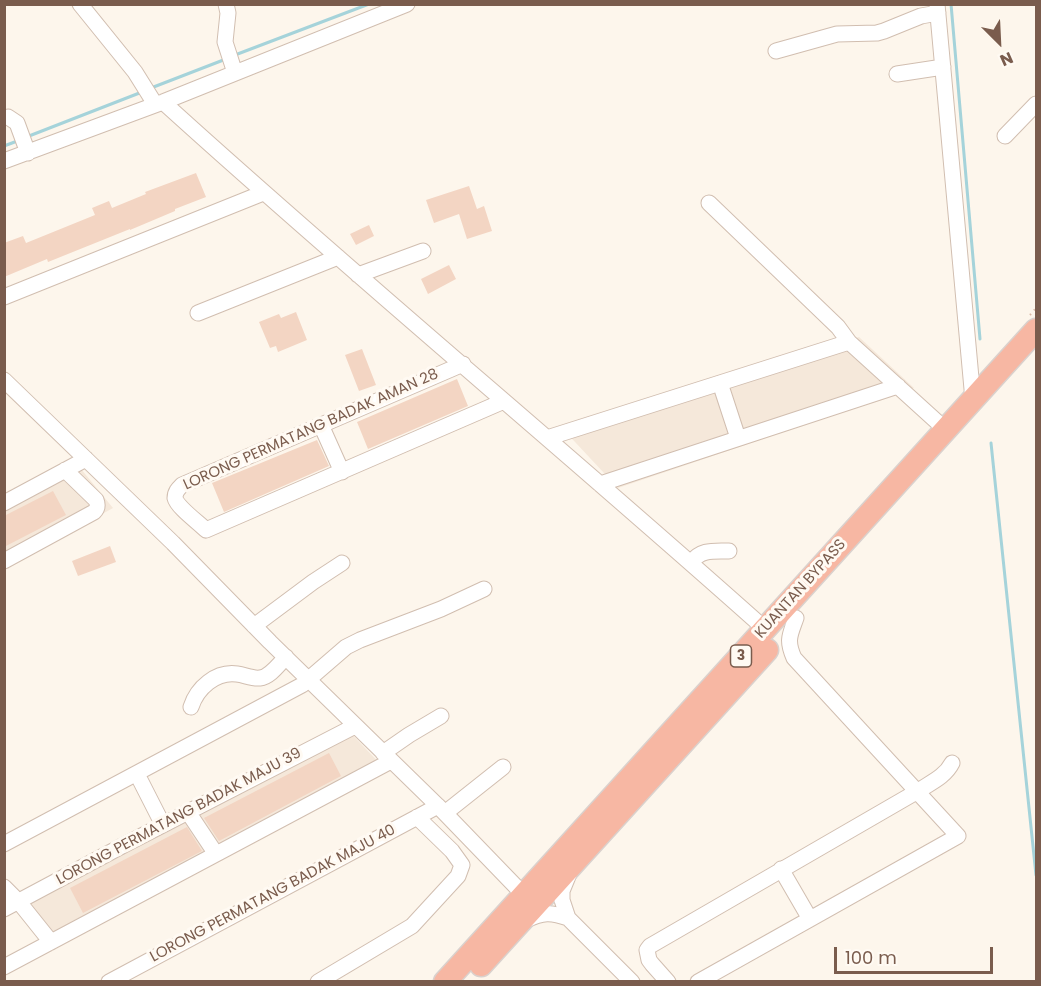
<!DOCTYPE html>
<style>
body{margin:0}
#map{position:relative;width:1041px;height:986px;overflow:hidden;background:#fdf6ec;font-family:Poppins,sans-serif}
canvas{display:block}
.frame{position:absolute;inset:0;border:6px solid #7a5c4d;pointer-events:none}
.north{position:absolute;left:969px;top:12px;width:60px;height:60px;-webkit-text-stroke:4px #fffaf3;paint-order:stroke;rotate:156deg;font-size:16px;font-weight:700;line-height:24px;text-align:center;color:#7a5c4d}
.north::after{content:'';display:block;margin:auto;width:21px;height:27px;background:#7a5c4d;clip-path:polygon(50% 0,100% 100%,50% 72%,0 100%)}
.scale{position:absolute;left:834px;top:947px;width:159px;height:27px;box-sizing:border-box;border:3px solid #7a5c4d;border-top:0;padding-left:8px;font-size:18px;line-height:21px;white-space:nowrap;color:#7a5c4d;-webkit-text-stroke:4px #fffaf3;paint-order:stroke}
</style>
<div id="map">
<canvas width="1041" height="986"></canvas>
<div class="frame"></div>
<div class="north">N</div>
<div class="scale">100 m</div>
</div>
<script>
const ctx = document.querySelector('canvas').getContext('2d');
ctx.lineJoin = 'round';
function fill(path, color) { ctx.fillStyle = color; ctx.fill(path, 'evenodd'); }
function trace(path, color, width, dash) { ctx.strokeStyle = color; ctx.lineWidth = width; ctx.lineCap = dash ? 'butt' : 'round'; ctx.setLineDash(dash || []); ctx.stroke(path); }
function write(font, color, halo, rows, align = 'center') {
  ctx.font = font + ' Poppins,sans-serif'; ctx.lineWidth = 6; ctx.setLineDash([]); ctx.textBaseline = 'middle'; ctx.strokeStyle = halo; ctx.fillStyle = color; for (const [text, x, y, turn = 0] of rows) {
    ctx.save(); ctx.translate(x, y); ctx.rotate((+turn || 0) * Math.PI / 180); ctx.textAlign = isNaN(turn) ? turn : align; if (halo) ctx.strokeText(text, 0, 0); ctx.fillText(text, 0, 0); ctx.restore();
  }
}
const residential = new Path2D(`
 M859,337L914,388L618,488L561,427Z
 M72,458L113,508L5,568V495Z
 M343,725L386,770L56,941L11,898Z`);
const stream = new Path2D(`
 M951,4L980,339
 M235,55L369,4
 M151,88L226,59
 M29,136L142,92
 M4,146L20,140
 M991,443L1036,875`);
const building = new Path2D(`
 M196,173L206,197L175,209V211L130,230V229L48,262L47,259L4,277V243L23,236L26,243L95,215L92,208L109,201L112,208L146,194L145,192Z
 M469,186L477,209L484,206L492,231L467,239L459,214L434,223L426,200Z
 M369,225L374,236L356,245L350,234Z
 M449,265L456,279L428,294L421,279Z
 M296,312L307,340L278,352L276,346L270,348L259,322L279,314L281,318Z
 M362,349L376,385L359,391L345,355Z
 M457,379L468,406L368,449L357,422Z
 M317,440L329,466L224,512L212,483Z
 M53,491L66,515L4,547V516Z
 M110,546L116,562L78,576L72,561Z
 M329,753L341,776L219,841L204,818Z
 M187,827L202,851L83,913L70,888Z`);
const path = new Path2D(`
 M1030,315L1036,308`);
const minor = new Path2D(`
 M80,4L135,72L155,104
 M226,4L228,13L225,42L235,73
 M937,4L973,400
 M776,51L837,34L877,33L884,31L921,16L938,13
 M897,74L943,67
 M163,102C360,281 566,451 765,629
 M8,117L17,123L28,153
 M1005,136L1036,104
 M4,161L163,102L407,4
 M709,203L838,327L849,342L946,430
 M358,275L423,251
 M4,297L263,193
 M198,313L338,257
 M463,364L182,485C178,489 175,492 175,498C177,507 199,523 206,530L504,401
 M4,380L173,543L270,642L438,806L524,895
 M720,383L738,438
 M321,425L342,472
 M547,438L849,342
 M600,484L898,386
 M4,503L86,459
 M4,561L94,512C98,508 98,505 96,500L65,470
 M691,563C700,549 714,551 729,551
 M254,626L313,582L342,563
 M191,707C197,688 216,671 237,674C245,675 252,679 260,678C270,677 279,664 286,657
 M383,753L409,735L441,716
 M137,774L163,825
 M188,812L216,854
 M445,813L503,767
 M4,844L302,685L346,647L360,640L441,609L484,589
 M781,869L810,919
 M569,874L562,891V900L568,918L632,982
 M4,887L19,902L51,942
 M4,909L124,845L355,726
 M526,920C543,912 551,912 568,918
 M4,967L391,761
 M109,982L438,806
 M318,982L412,926L458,876L462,865L452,851L417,817
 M668,982L652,964L649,960L647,950L650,946L918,791C930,783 945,777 952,763
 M698,982L958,836L794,658C786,640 790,635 796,618`);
const highway = new Path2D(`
 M481,965L767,650
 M445,982L1036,330`);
const shields = [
 [741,656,21]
];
const shieldNames = [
 ["3",741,656]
];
const streetNames = [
 ["LORONG PERMATANG BADAK AMAN 28",311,430,-24],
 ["KUANTAN BYPASS",801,589,-48],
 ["LORONG PERMATANG BADAK MAJU 39",179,817,-28],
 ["LORONG PERMATANG BADAK MAJU 40",273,894,-28]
];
fill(residential, '#f5e8da');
trace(stream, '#a5d3da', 3);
fill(building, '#f3d5c3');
trace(minor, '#d1beb0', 17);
trace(highway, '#dad1cd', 25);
trace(path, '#d9b8a5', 2, [1.5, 4.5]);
trace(minor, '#fff', 15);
trace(highway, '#f7b7a3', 22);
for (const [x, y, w] of shields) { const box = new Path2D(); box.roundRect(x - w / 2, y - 11, w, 22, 4.5); ctx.fillStyle = '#fffaf3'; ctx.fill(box); trace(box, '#7a5c4d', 1.5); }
write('bold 14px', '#7a5c4d', null, shieldNames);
write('15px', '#7a5c4d', '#fffaf3', streetNames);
</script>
